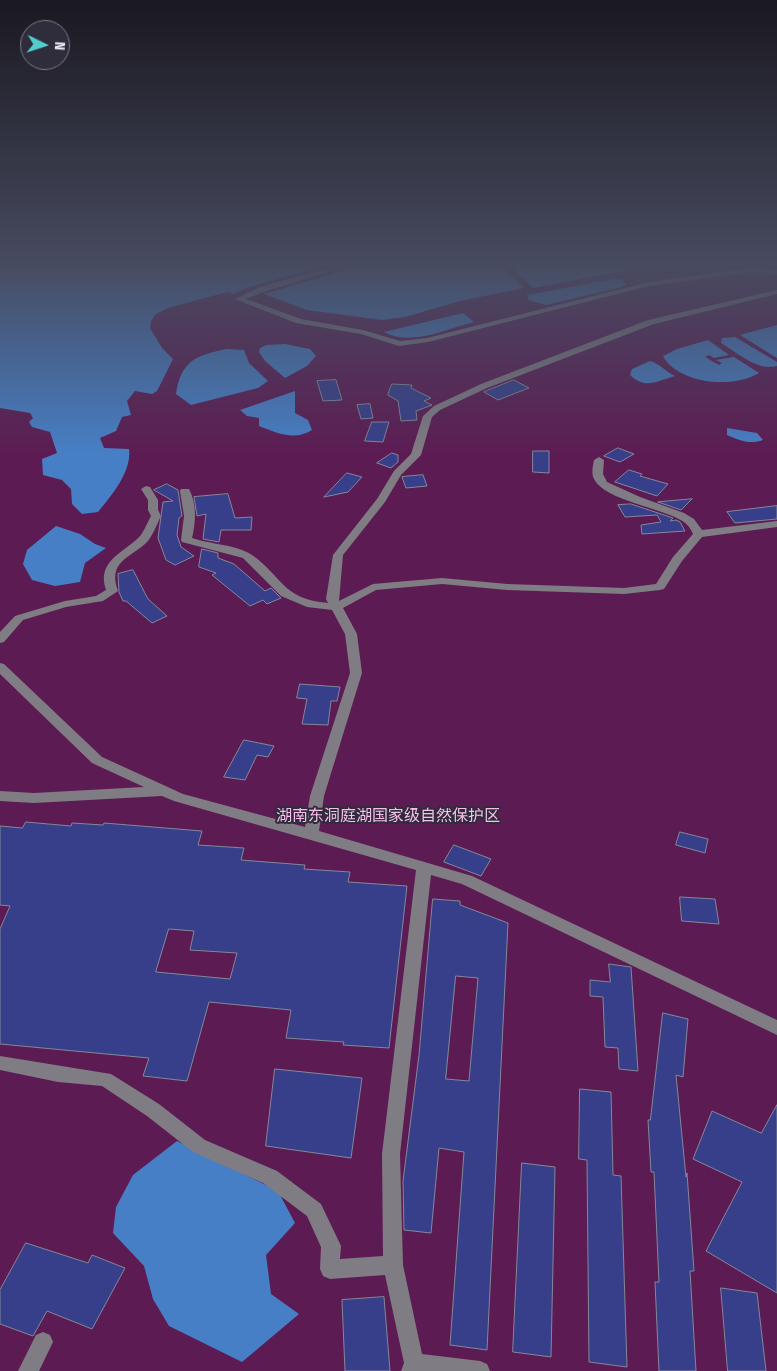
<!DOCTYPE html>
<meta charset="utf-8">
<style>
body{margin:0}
#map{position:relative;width:777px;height:1371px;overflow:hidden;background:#2f2c3b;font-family:"Fira Sans Condensed",sans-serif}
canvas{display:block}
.north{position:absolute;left:20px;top:20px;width:50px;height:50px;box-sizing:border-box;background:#2f2c3b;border:1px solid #7a7884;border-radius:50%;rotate:94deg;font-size:14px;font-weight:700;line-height:20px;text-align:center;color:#ebe9f2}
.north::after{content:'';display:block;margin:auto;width:18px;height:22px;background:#52cdce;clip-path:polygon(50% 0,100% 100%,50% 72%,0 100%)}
</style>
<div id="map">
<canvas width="777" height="1371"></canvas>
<div class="north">N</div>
</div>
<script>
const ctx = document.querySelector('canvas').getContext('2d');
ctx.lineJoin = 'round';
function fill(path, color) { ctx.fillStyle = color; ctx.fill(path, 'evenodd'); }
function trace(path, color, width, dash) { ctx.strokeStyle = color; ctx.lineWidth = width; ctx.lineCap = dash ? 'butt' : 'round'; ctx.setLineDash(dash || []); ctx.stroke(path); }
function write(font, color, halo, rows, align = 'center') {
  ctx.font = font + ' "Fira Sans Condensed","Noto Sans SC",sans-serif'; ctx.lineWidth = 4; ctx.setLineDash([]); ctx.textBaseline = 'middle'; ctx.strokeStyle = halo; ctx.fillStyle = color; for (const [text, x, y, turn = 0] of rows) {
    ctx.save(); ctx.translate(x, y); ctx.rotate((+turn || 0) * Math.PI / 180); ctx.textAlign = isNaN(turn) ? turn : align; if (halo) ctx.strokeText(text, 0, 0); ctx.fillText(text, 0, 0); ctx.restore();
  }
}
const green = new Path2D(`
 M0,263H777V1371H0Z`);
const water = new Path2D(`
 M0,263H335L245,288L234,294L227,292L168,308L156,314L151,321L150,328L162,348L173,359L157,391L152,394L135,391L127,401L131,415L122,417L116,431L100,438L104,448L129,449C132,471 112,495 98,512L82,514L72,504L71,489L62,480L43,475L42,459L57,453L50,432L32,427L29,422L33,418L30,413L0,408Z
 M368,263H498L524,288L460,301L405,317L382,320L307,310L264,294Z
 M507,263H623L629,270L533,288Z
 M613,279H622L626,285L622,287L546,305L529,300L527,295Z
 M463,313L474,322C445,329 412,347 384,332Z
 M777,325V358L740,335Z
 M735,337L777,362V366C757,371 738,353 721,343L722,338Z
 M708,340L729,355L714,358L709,355L705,357L719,365L722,363L716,360L734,357L759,373C733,389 678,384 663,356L677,349Z
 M285,344L310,349L316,356L307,366L285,378L265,361L259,352L260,348L266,345Z
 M227,349L244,350L249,363L268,381L258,388L191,405L176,394C181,360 197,355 227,349Z
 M650,361C659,363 666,372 675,376C656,381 646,390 630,375L632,369Z
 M295,391V413L308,420L312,430C294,441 277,433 259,426V418L247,416L240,410Z
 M727,428L757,433L763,440C750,445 738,440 727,435Z
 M56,526L80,534L95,544L106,548L85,563L80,582L55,586L32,580L23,564L27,550Z
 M177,1141L278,1191L295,1223L266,1255L271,1294L299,1314L242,1362L169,1326L153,1299L144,1266L113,1233L116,1207L133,1175Z`);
const building = new Path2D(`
 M336,380L342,400L323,401L317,381Z
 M514,380L529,388L498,400L484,392Z
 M392,384L412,385L411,388L431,398L424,401L432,405L416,411L417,420L401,421L398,401L388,395Z
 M370,404L373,418L361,419L357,405Z
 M372,422H389L383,442L365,441Z
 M618,448L634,454L620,462L604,456Z
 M533,451H549V473L533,472Z
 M392,453L398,455V462L391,468L377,463Z
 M629,470L642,474L640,476L668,484L657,496L615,482Z
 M347,473L362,477L348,492L324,497Z
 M423,475L427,486L406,488L402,477Z
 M167,484L178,490L182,516L179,518L177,535L181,547L194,556L175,565L166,560L158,538L163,502L173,501L154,490Z
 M228,494L235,518L252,517L251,530H221L219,542L203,539L206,514L197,516L194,497Z
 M692,499L681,510L658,502Z
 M631,504L673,518L670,521L676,520L680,522L685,531L642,534L641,525L661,522L657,515L625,517L618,505Z
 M777,506V519L735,523L727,512Z
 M202,549L218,553V558L234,564L265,591L271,588L281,598L267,604L263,600L250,606L212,575L216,573L199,567Z
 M133,570L148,599L167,616L152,623L126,601H123L119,592L118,574Z
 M300,684L340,687L337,701H331L328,725L302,724L307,699L297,698Z
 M244,740L274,746L268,757L257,755L245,780L224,777Z
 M26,822L71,826L72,823L103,825L104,823L202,831L198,845L244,848L241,860L305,865L304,869L350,872L348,882L407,886L389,1048L343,1045L344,1042L286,1038L291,1010L209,1002L187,1081L143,1076L149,1058L0,1044V929L10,906L0,905V826L22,828ZM169,929L194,931L190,950L237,953L230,979L156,972Z
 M680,832L708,839L705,853L676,845Z
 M454,845L491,859L481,876L444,862Z
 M680,897L715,899L719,924L682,921Z
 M433,899L460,901V905L508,923L487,1350L450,1345L464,1152L439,1148L431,1233L404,1230L403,1181L419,1055ZM456,976L478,978L469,1081L446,1079Z
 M609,964L631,967L638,1071L619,1069L618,1048L605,1047L603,997L590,996V980L610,982Z
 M663,1013L688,1019L683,1077L676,1075L686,1177L687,1173L694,1271H690L696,1371H659L655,1282H659L654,1172H651L648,1120H650Z
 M275,1069L362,1078L351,1158L266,1146Z
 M580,1089L611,1092L613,1175L621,1176L627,1367L589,1362L587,1160L579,1159Z
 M777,1105V1293L706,1251L742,1182L693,1159L712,1111L761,1133Z
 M522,1163L555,1167L551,1357L513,1352Z
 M26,1243L88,1263L92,1255L125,1268L92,1329L47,1311L33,1336L0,1324V1290Z
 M721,1288L757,1293L766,1371H728Z
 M384,1297L390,1371H345L342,1300Z`);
const minor = new Path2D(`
 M347,263H359L266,291L246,299L301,319L363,330L400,341L427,338L649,282L751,268L777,270V274L751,272L649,286L428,342L399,346L361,334L296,323L235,299L260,287Z
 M777,290V294L654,324L487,388L440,410L432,417L421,455L401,475L385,502L343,555L339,601L373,584L442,578L507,584L624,588L656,584L673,557L693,534C691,529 688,525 684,522C664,508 605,501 594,479C591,473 593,466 594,460L599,457L604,460L603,474L607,482L640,497L684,513L694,519L702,530L777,521V527L702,537L682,561L664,589L660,590L624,594L507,590L442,584L376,590L343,608L357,634L362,673L324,796L319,831L472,876L777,1020V1035L462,884L431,875L400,1154L403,1265L422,1354L480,1361L487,1364L490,1371H401L404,1363L385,1275L330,1279L323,1276L320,1269L321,1247L307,1216L263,1183L193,1152L147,1116L102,1086L58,1082L0,1070V1056L111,1074L159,1104L205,1140L277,1171L321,1204L341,1246L340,1259L383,1256L382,1154L416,870L174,801L162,796L34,803L0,801V791L34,793L144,787L92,763L0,674V663L4,664L102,757L183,794L305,827L310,796L350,673L345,634L332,610L307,607L281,596L243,558L182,542L181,540L184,516L180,491L181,489H189C197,504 196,522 192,538C209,544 238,545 252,555C283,577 282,599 328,603L326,599L333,555L377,499L394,471L411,454L423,416L434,406L481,384L648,320Z
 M146,486L150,487L158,500V510L161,516C157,524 152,538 145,544C127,559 108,563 118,591L103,601L66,607L23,620L4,642L0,643V632L15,616L65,601L96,596L106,590C97,563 119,555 136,540C143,535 147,523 151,516L148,510V500L141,489Z
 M43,1332L50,1335L53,1342L39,1371H18L36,1335Z`);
const parkNames = [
 ["湖南东洞庭湖国家级自然保护区",388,817]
];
fill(green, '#5c1c53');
fill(water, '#477fc6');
fill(building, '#373f8b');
trace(building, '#838798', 1);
fill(minor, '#807c83');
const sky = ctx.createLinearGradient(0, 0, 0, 455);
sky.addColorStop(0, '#1a1820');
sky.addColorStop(0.58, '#474b60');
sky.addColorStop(1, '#474b6000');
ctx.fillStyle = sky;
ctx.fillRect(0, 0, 777, 455);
write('16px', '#fabded', '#2f2c3b', parkNames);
</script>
